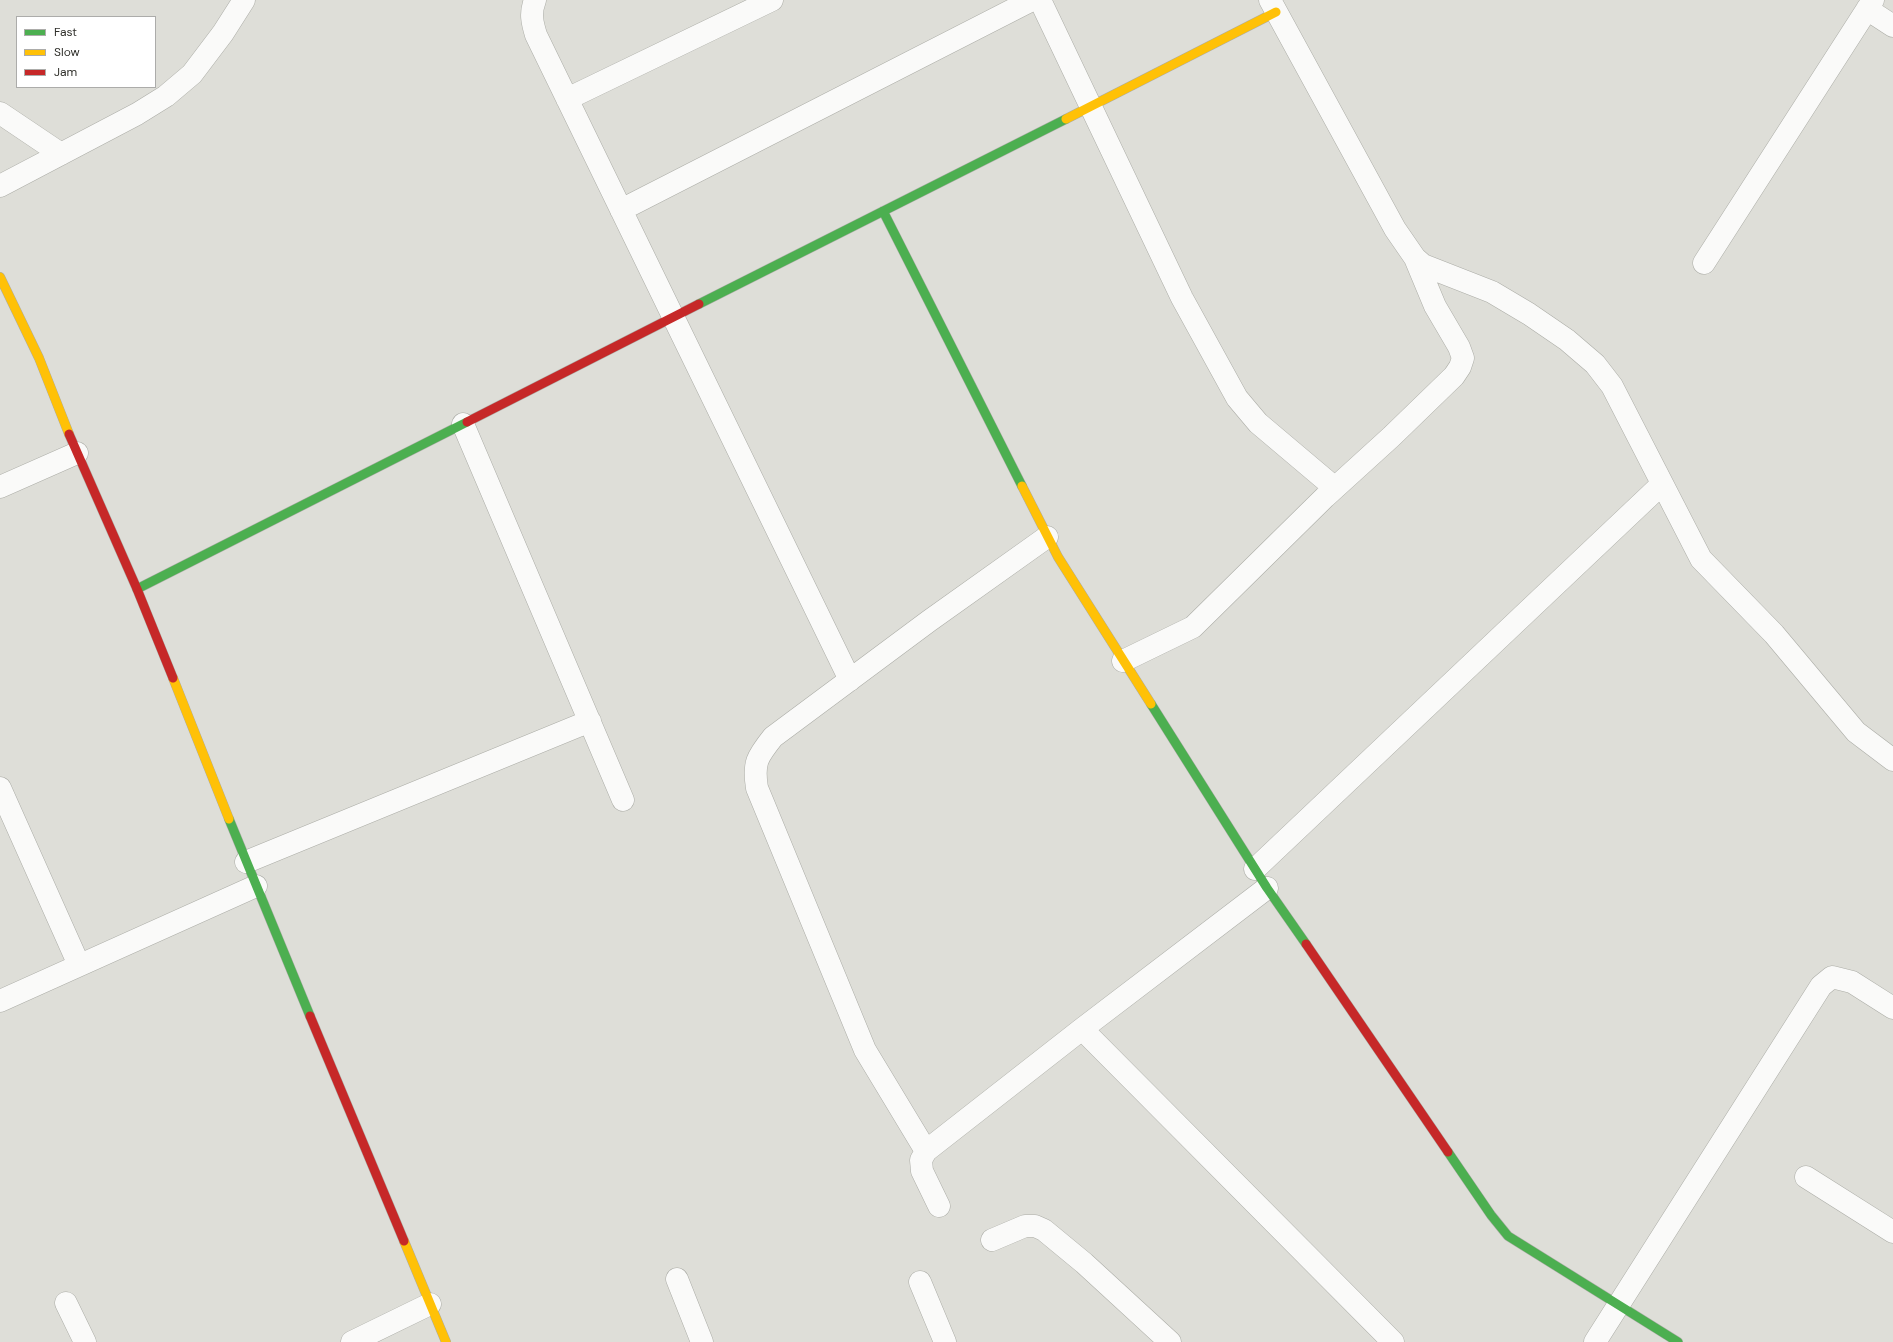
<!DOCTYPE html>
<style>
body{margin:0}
#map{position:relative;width:1893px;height:1342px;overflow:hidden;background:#deded8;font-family:"DM Sans",sans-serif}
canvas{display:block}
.legend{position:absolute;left:16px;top:16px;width:140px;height:72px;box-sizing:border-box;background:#fff;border:1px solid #acacaa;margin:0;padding:5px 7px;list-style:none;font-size:12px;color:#2f2f2a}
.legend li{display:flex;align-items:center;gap:8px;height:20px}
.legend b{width:20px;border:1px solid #acacaa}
</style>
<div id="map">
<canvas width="1893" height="1342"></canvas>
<ul class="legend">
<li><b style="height:5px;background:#4caf50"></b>Fast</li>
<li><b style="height:5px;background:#ffc107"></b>Slow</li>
<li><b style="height:5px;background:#c62828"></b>Jam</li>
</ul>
</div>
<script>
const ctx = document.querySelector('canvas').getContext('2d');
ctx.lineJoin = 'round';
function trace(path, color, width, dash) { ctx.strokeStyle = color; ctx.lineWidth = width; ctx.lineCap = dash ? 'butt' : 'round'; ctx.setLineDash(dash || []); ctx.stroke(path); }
const street = new Path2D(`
 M535,0C530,13 532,22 536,35L850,680
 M1040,0L1182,298L1237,398L1258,423L1335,488
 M1270,0L1395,229L1415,258L1423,265L1492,292L1529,314L1567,340L1595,364L1612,386L1701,559L1774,634L1856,732L1893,760
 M1867,9L1893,26
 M567,99L772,0
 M0,113L61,154
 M0,186L137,114L166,96L192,74L223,33L244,0
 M621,210L1032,0
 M1704,263L1873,0
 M463,424L623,800
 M0,487L77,453
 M1123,661L1193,627L1325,497L1391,437L1454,376L1460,367L1463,358L1459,347L1435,306L1415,258
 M0,788L79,965
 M246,862L590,721
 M1255,869L1662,484
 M0,1001L256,886
 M1082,1029L1393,1342
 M926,1151L865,1050L757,788C753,763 757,757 773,737L929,621L1047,537
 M1806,1177L1893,1232
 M939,1206L922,1171L921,1160L926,1151L1082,1029L1267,888
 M992,1240L1025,1226H1035L1044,1230L1084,1263L1170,1342
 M677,1279L702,1342
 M920,1282L945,1342
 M66,1303L85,1342
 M352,1342L430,1304
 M1595,1342L1821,986L1832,977L1852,982L1893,1008`);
const fast = new Path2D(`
 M883,211L1022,486
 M699,304L1066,119
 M137,589L467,422
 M1151,704L1267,888L1306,944
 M229,819L310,1016
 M1448,1152L1491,1215L1508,1236L1678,1342`);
const slow = new Path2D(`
 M1066,119L1276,12
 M0,277L39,358L69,434
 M1022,486L1058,557L1151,704
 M173,678L229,819
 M404,1241L446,1342`);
const jam = new Path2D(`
 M467,422L699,304
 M69,434L137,589L173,678
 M1306,944L1448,1152
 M310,1016L404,1241`);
trace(street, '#abaca6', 23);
trace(fast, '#abaca6', 10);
trace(slow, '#abaca6', 10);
trace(jam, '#abaca6', 10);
trace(street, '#fafaf9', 22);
trace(fast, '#4caf50', 9);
trace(slow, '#ffc107', 9);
trace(jam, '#c62828', 9);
</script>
